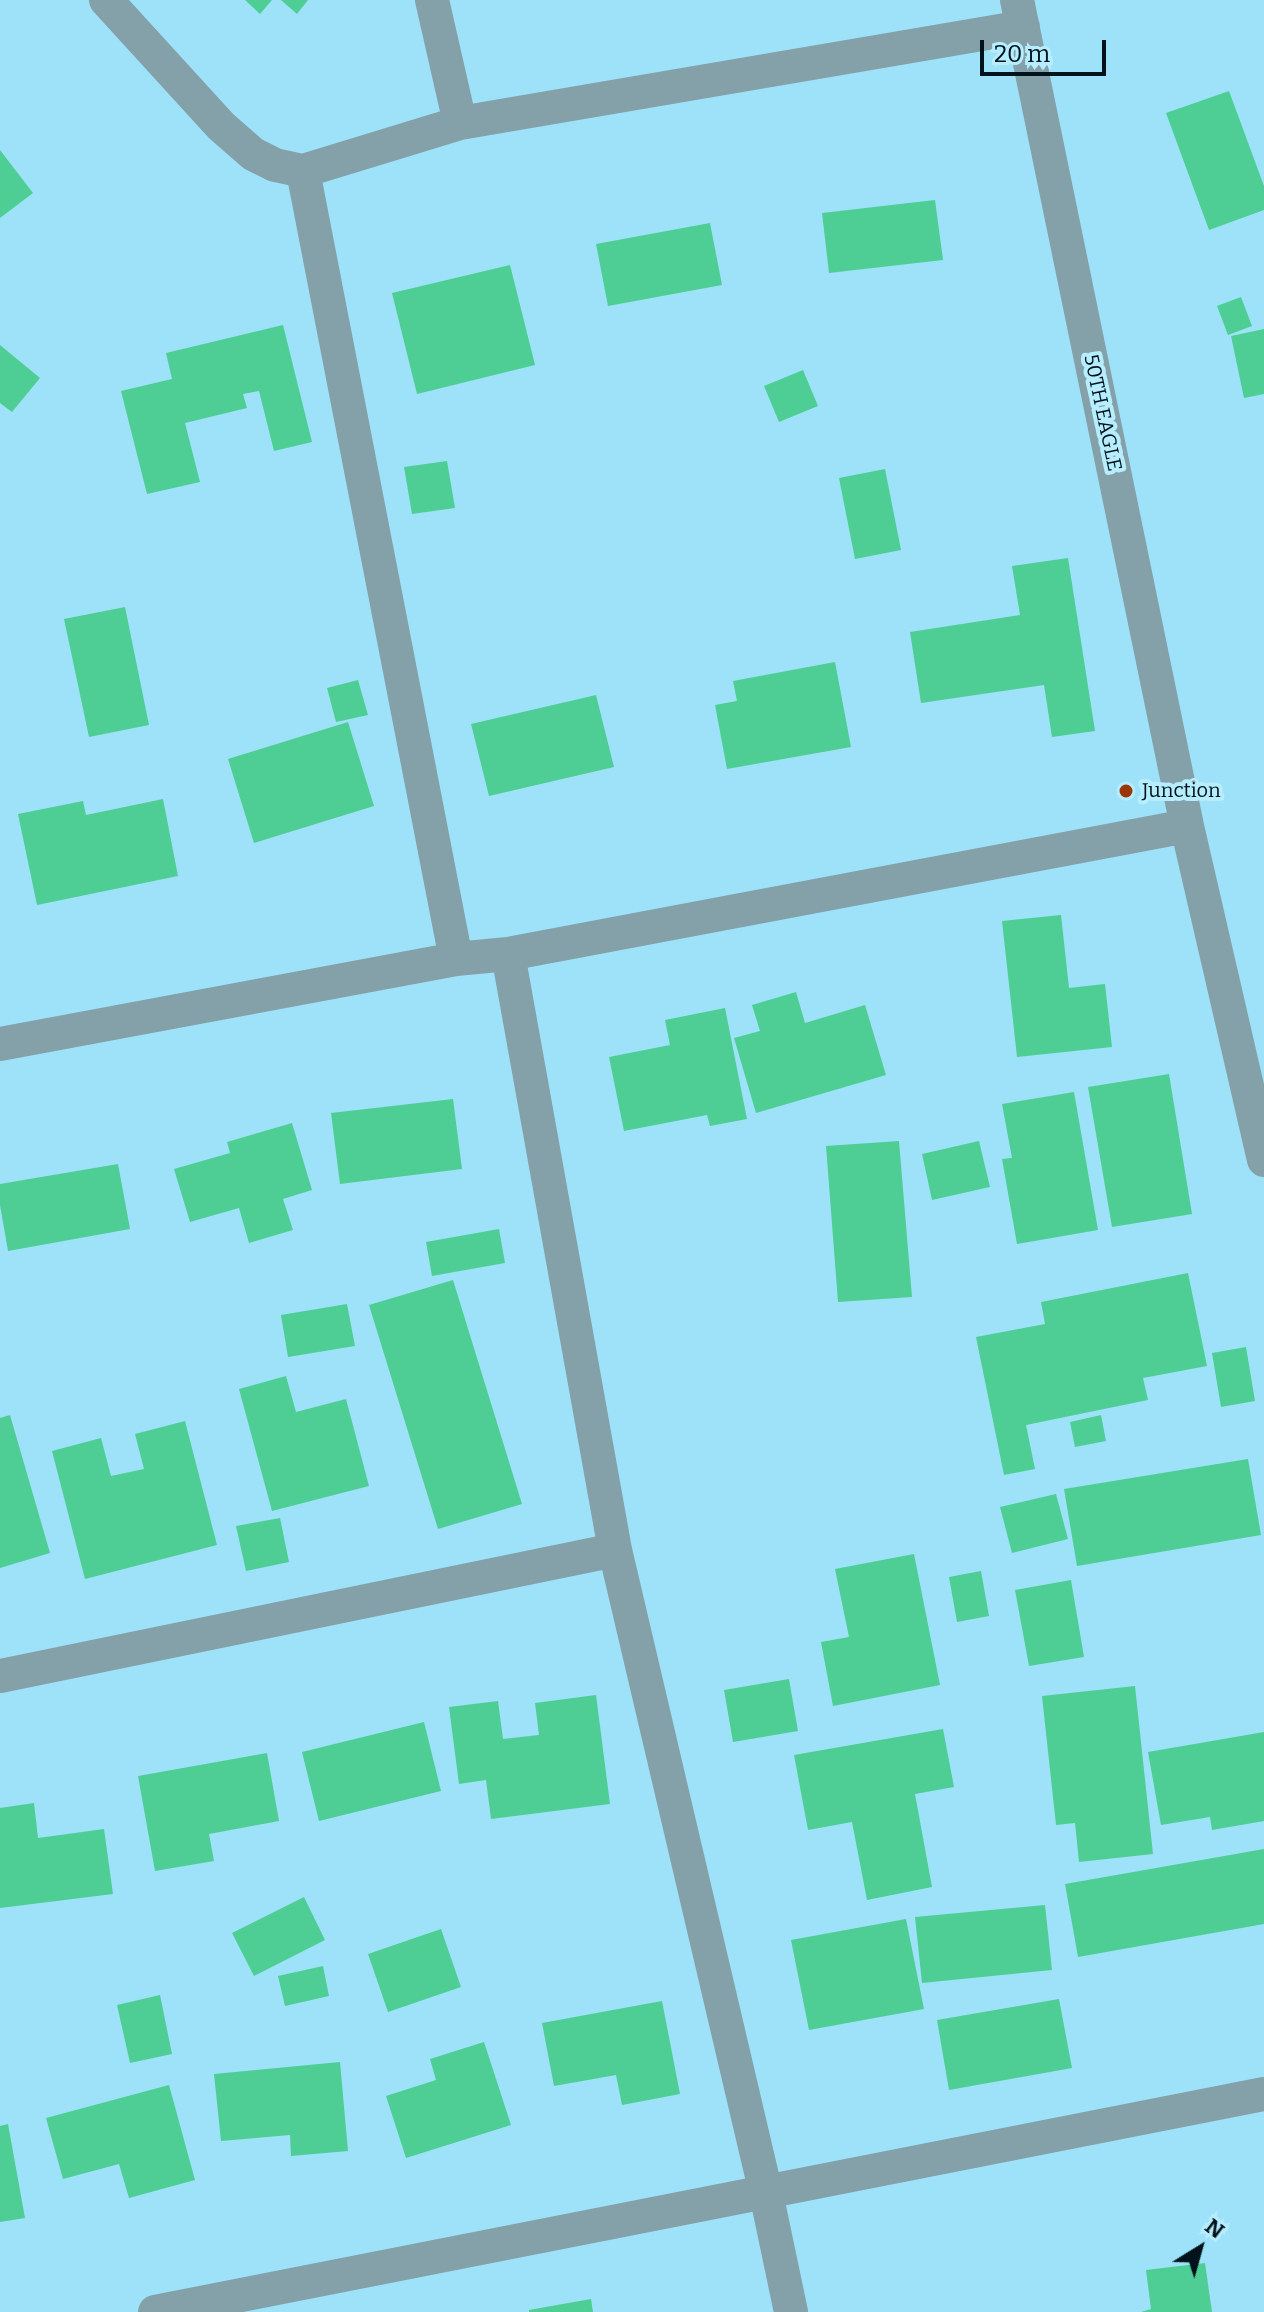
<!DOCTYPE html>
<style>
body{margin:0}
#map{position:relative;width:1264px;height:2312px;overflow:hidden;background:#9de2f8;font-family:Bitter,serif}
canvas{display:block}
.north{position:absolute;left:1160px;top:2208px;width:80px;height:80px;-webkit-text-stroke:6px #b6edff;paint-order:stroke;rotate:37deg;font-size:22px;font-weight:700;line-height:32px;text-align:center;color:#00131b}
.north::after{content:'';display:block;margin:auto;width:28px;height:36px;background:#00131b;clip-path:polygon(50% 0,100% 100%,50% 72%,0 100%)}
.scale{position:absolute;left:980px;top:40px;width:126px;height:36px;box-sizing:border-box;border:4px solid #00131b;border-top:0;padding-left:10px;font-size:24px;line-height:28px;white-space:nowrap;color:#00131b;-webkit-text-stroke:6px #b6edff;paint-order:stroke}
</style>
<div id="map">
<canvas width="1264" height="2312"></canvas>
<div class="north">N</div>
<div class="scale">20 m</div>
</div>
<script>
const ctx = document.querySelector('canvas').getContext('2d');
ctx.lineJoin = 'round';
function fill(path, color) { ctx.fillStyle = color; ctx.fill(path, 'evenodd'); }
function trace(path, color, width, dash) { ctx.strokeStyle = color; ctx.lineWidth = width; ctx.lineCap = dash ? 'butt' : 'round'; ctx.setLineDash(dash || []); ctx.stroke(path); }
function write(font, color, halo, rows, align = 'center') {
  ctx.font = font + ' Bitter,serif'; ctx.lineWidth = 8; ctx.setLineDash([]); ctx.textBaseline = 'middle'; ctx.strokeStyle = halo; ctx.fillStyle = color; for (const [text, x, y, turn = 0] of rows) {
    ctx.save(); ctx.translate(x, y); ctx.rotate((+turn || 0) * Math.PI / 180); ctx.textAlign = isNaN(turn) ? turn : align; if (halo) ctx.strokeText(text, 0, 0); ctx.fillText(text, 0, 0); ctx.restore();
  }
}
const building = new Path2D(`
 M245,0H272L260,14Z
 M281,0H308L297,14Z
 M1229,91L1264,186V210L1209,230L1166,113Z
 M0,150L33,193L0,218Z
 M935,200L943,260L829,273L822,213Z
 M710,223L722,285L608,306L596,244Z
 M510,265L535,365L417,394L392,293Z
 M1241,297L1252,326L1228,335L1217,306Z
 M283,325L312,442L274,451L259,391L243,394L247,408L185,423L200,482L147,494L121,391L172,379L166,353Z
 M1264,329V394L1244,398L1231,336Z
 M0,345L40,378L12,412L0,403Z
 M803,370L818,406L779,422L764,386Z
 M447,461L455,508L412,514L404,467Z
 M885,469L901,550L855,559L839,478Z
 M1068,558L1095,731L1052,737L1044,685L921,703L910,632L1020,615L1012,566Z
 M125,607L149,725L89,737L64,619Z
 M835,662L851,747L727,769L715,705L737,701L733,681Z
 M358,680L368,715L336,722L327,688Z
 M596,695L614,767L489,796L471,724Z
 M348,722L374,806L254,843L228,759Z
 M163,799L178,876L37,905L18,814L83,801L86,815Z
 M1061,915L1069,988L1105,984L1112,1047L1017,1057L1002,921Z
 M796,992L805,1023L865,1005L886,1075L756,1113L734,1038L760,1031L752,1005Z
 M725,1008L747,1119L710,1126L707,1115L624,1131L609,1057L670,1045L665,1020Z
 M1169,1074L1192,1214L1112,1227L1088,1087Z
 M1074,1092L1098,1230L1017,1244L1002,1159L1012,1158L1002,1104Z
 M453,1099L462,1169L340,1184L331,1113Z
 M292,1123L312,1190L283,1199L293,1230L249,1243L239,1208L190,1222L174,1169L230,1153L227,1142Z
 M899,1141L912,1297L838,1302L826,1146Z
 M979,1141L990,1187L932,1200L922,1154Z
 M118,1164L130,1229L8,1251L0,1205V1184Z
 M499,1229L505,1263L432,1276L426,1242Z
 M1188,1273L1207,1366L1143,1378L1148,1400L1026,1425L1035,1469L1004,1475L976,1337L1045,1324L1041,1302Z
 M453,1280L522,1504L438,1529L369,1305Z
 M347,1304L355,1346L288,1357L281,1315Z
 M1246,1347L1255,1401L1221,1407L1212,1353Z
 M286,1376L296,1412L346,1399L369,1486L272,1511L239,1389Z
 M10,1415L50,1553L0,1568V1418Z
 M1101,1415L1106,1441L1075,1447L1070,1422Z
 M185,1421L217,1545L85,1579L52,1451L101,1438L111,1476L144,1469L135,1434Z
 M1248,1459L1261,1535L1077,1566L1064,1489Z
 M1056,1494L1068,1539L1012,1553L1000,1507Z
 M280,1518L289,1562L246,1571L236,1526Z
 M914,1554L940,1685L833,1706L821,1642L849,1637L835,1569Z
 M981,1571L989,1616L957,1622L949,1577Z
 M1071,1580L1084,1657L1029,1666L1015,1590Z
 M789,1679L798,1731L733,1742L724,1690Z
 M1135,1686L1153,1854L1079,1862L1075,1823L1056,1825L1042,1696Z
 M596,1695L610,1804L491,1819L486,1780L459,1784L449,1707L498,1701L503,1739L539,1735L535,1703Z
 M424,1722L441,1791L319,1821L302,1752Z
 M943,1729L954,1787L915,1794L932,1887L867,1900L852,1822L808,1830L794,1755Z
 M1264,1732V1821L1212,1830L1210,1817L1161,1825L1148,1752Z
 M267,1753L279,1821L209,1834L214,1861L155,1871L138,1776Z
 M34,1803L38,1838L104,1829L113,1894L0,1908V1808Z
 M1264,1849V1924L1078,1957L1065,1884Z
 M304,1897L325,1940L254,1976L232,1933Z
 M1045,1905L1052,1970L922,1983L915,1917Z
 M906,1919L924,2009L809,2030L791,1940Z
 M441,1929L461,1987L388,2012L368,1954Z
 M323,1966L329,1996L285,2006L278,1976Z
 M160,1995L172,2054L130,2063L117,2005Z
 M1059,1999L1072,2068L949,2090L937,2020Z
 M662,2001L680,2094L622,2105L616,2075L554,2086L542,2023Z
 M484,2042L511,2125L406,2158L386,2096L436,2080L430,2059Z
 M340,2062L348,2151L291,2156L290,2135L221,2141L214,2074Z
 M169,2085L195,2180L129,2198L119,2164L63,2179L46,2118Z
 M8,2124L25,2218L0,2222V2126Z
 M1205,2263L1212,2312H1141L1151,2309L1146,2270Z
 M591,2299L593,2312H529V2310Z`);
const street = new Path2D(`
 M106,0L221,126L253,154L275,165L303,171L460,123L1023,27
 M432,0L460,123
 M1017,0L1187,826L1264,1160
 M303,171L456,959
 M508,954L615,1550L766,2193L791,2312
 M0,1044L456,959L508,954L1187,826
 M0,1676L615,1550
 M155,2312L1264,2094`);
const markers = [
 [1126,791,8,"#9b3606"]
];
const streetNames = [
 ["50TH EAGLE",1102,413,78]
];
const poiNames = [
 ["Junction",1142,791]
];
fill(building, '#4ece94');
trace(street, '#84a0a9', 34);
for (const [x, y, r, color] of markers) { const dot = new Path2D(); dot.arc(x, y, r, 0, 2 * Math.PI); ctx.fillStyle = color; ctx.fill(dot); trace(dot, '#b6edff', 3); }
write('20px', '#00131b', '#b6edff', streetNames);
write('20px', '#00131b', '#b6edff', poiNames, 'left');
</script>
